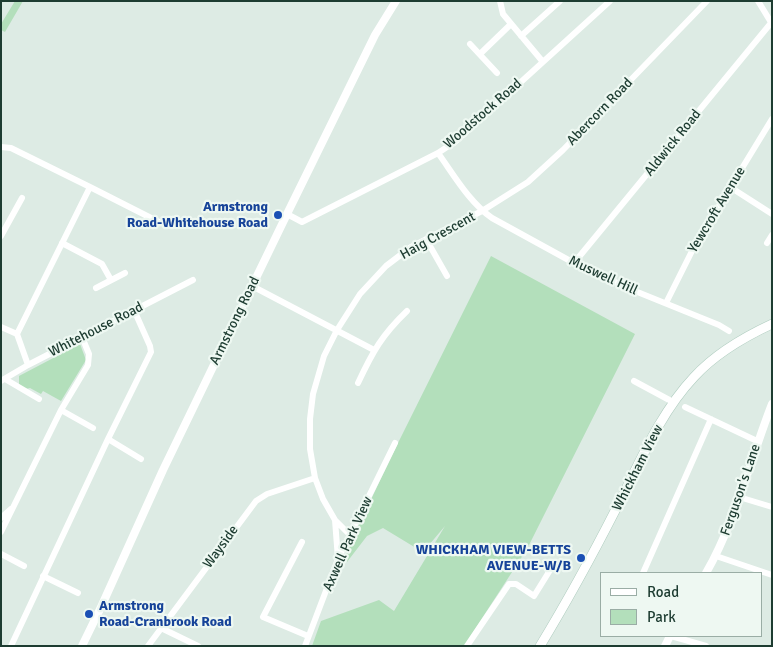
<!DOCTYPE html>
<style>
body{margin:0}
#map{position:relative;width:773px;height:647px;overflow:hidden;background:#ddebe4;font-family:Signika,sans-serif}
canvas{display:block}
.frame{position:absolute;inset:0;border:2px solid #1d3c31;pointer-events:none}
.legend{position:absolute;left:600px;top:572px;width:162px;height:65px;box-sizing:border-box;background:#eef8f2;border:1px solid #9aada5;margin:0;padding:6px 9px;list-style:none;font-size:15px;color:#1d3c31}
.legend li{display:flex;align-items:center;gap:10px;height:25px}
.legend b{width:25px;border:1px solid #9aada5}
</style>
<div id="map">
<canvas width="773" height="647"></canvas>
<div class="frame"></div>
<ul class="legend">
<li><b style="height:6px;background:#fff"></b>Road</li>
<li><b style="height:14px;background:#b3dfbb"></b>Park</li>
</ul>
</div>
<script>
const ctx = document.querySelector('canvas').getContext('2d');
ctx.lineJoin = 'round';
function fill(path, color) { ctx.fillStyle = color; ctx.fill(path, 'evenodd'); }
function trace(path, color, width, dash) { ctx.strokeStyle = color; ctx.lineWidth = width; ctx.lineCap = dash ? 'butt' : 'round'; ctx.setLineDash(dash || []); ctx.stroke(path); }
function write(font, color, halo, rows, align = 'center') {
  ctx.font = font + ' Signika,sans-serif'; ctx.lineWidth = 4.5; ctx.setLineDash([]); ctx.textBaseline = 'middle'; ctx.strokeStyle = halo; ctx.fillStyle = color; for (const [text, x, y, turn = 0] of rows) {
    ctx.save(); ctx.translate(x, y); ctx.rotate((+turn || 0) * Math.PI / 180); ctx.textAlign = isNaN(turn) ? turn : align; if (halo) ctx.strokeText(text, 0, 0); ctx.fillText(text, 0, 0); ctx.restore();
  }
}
const green = new Path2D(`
 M15,1H23L5,32L1,30V24Z
 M491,256L635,334L527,549L464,646H312L321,621L379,600L394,611L445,526L429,545L416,548L383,528L367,536L347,562L344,560L354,535L399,441Z
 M80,344L86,360L61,401L43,391L41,394L30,388L26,389L19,385V376Z`);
const minor = new Path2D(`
 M500,1L503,14L543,62
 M758,1L772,24
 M521,36L560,1
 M470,44L497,73
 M480,54L511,24
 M1,147L11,148L90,187
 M438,153C454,175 469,202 492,218L574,263L630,289L719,325L729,331
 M730,187L772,214
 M287,214L302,222L438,153L456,141L610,1
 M1,236L22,198
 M426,239L447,276
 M62,243L102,264L111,280
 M767,243L772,235
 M574,263L771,23
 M252,286L374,350
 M96,288L125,273
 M666,303L694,247L772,119
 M1,327L17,334L28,365
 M17,334L90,187L159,222
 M5,379L39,399
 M1,381L28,365L193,280
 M634,381L673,402
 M358,383C373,351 382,335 407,311
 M685,407L757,441
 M61,410L93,428
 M108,439L141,459
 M739,497L772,507
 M1,518L11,509
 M335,520L350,535
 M1,532L61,410L88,365L89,354L82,337
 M302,542L263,617L308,636
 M1,554L24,566
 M716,556L772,575
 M338,559L335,520L323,499L315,478L310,449V419L313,394L324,356L337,330L360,294L386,266L411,247L482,211L528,182L563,150L707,1
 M643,573L711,419
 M43,576L78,593
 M161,628L198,646
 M671,636L706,646
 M11,646L108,439L151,352L150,346L134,310
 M148,646L256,501L267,494L315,478
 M305,646L338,559L395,443
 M467,646L509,584H516L534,596L552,567`);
const tertiary = new Path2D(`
 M706,573C736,521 750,460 772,404
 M82,646L102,605L163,470L287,214L375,35L396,1
 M665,646L670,636`);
const secondary = new Path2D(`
 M540,646C568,600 593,554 617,507C640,462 660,413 694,377C715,354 744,337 772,324`);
const markers = [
 [278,215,5,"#1a4fb4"],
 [581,558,5,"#1a4fb4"],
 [89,614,5,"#1a4fb4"]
];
const streetNames = [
 ["Abercorn Road",600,112,-46],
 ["Woodstock Road",483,114,-41],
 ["Aldwick Road",673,143,-51],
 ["Yewcroft Avenue",717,210,-59],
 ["Haig Crescent",438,236,-29],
 ["Muswell Hill",603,276,25],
 ["Armstrong Road",235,321,-64],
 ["Whitehouse Road",96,330,-27],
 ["Whickham View",638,468,-63],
 ["Ferguson's Lane",741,490,-71],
 ["Axwell Park View",348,544,-66],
 ["Wayside",221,547,-54]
];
const transitNames = [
 ["Armstrong",268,207],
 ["Road-Whitehouse Road",268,223],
 ["WHICKHAM VIEW-BETTS",571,550],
 ["AVENUE-W/B",571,566],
 ["Armstrong",99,606,"left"],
 ["Road-Cranbrook Road",99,622,"left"]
];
fill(green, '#b3dfbb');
trace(secondary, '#afccbf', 10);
trace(minor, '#fff', 6);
trace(tertiary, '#fff', 8);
trace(secondary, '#fff', 9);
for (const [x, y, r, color] of markers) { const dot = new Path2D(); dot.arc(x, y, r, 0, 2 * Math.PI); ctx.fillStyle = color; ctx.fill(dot); trace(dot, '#eef8f2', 2); }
write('14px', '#1d3c31', '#eef8f2', streetNames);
write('bold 14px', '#164399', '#eef8f2', transitNames, 'right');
</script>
